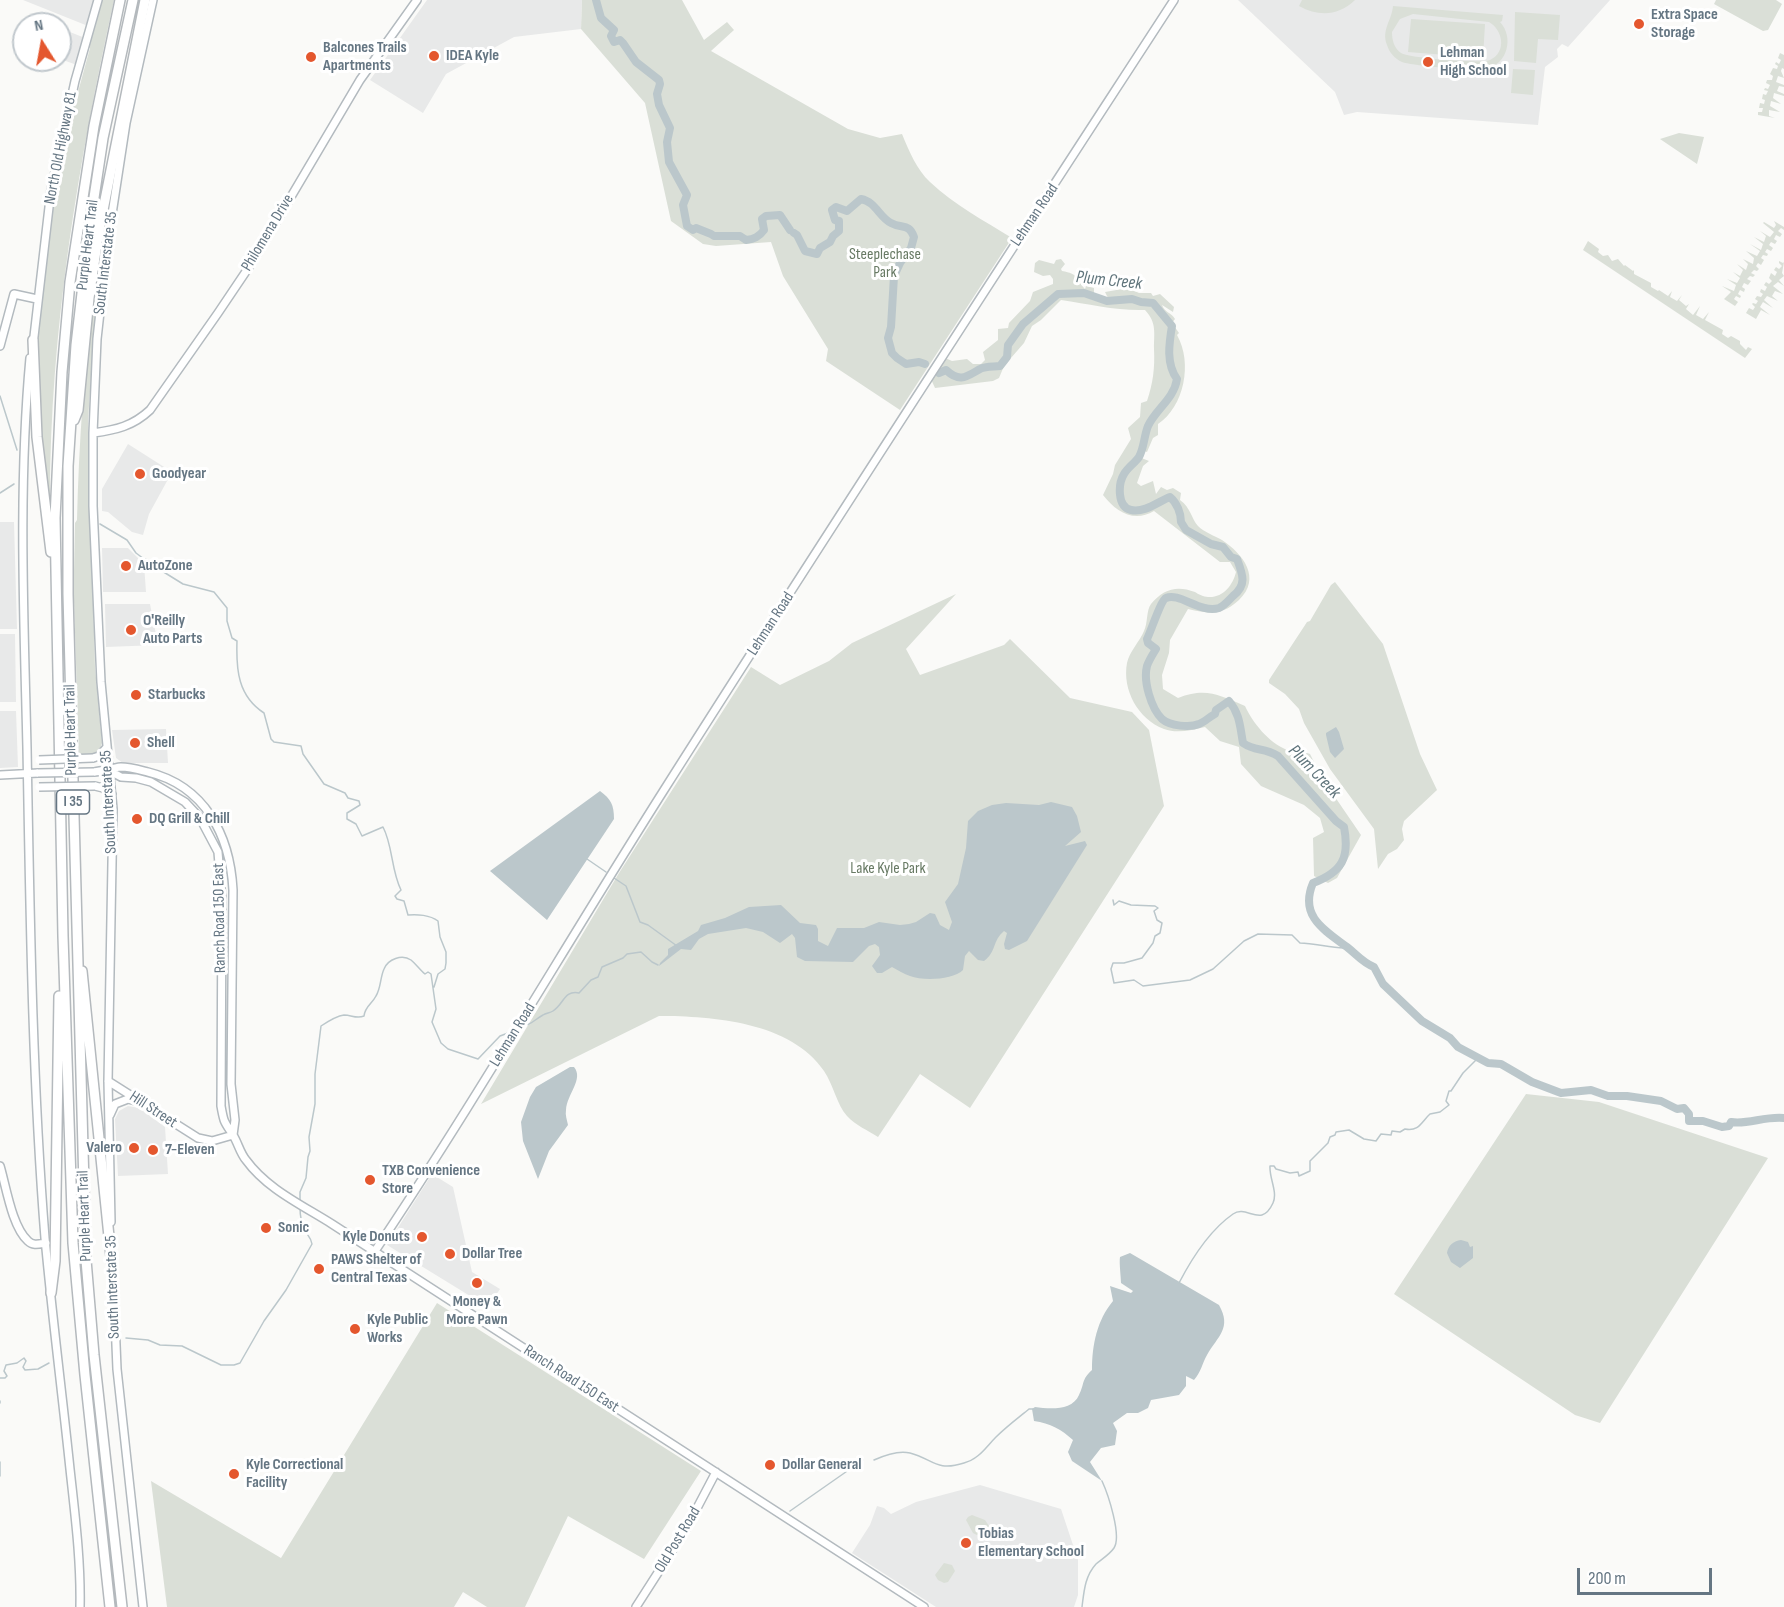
<!DOCTYPE html>
<style>
body{margin:0}
#map{position:relative;width:1784px;height:1607px;overflow:hidden;background:#fafaf8;font-family:"Sofia Sans Condensed",sans-serif}
canvas{display:block}
.north{position:absolute;left:12px;top:12px;width:60px;height:60px;box-sizing:border-box;background:#fff;border:2px solid #c1c8cd;border-radius:50%;rotate:349deg;font-size:16px;font-weight:700;line-height:24px;text-align:center;color:#657683}
.north::after{content:'';display:block;margin:auto;width:21px;height:27px;background:#e4572e;clip-path:polygon(50% 0,100% 100%,50% 72%,0 100%)}
.scale{position:absolute;left:1577px;top:1568px;width:135px;height:27px;box-sizing:border-box;border:3px solid #657683;border-top:0;padding-left:8px;font-size:18px;line-height:21px;white-space:nowrap;color:#657683;-webkit-text-stroke:4px #fff;paint-order:stroke}
</style>
<div id="map">
<canvas width="1784" height="1607"></canvas>
<div class="north">N</div>
<div class="scale">200 m</div>
</div>
<script>
const ctx = document.querySelector('canvas').getContext('2d');
ctx.lineJoin = 'round';
function fill(path, color) { ctx.fillStyle = color; ctx.fill(path, 'evenodd'); }
function trace(path, color, width, dash) { ctx.strokeStyle = color; ctx.lineWidth = width; ctx.lineCap = dash ? 'butt' : 'round'; ctx.setLineDash(dash || []); ctx.stroke(path); }
function write(font, color, halo, rows, align = 'center') {
  ctx.font = font + ' "Sofia Sans Condensed",sans-serif'; ctx.lineWidth = 6; ctx.setLineDash([]); ctx.textBaseline = 'middle'; ctx.strokeStyle = halo; ctx.fillStyle = color; for (const [text, x, y, turn = 0] of rows) {
    ctx.save(); ctx.translate(x, y); ctx.rotate((+turn || 0) * Math.PI / 180); ctx.textAlign = isNaN(turn) ? turn : align; if (halo) ctx.strokeText(text, 0, 0); ctx.fillText(text, 0, 0); ctx.restore();
  }
}
const built = new Path2D(`
 M23,0H95L88,26Z
 M427,0H582L581,29L514,37L446,74L423,113L370,80Z
 M1238,0H1610L1568,47L1562,44L1557,49L1558,57L1545,67L1538,125L1357,112L1344,115L1335,92Z
 M60,28L85,38L77,65L60,59Z
 M128,444L172,472L149,514L143,535L132,532L108,512L102,511V489Z
 M0,522H14L17,629H0Z
 M102,548H128L144,564L146,592H103Z
 M105,604H150L158,645L106,647Z
 M0,634H15L16,702H0Z
 M0,711H16L18,767L0,768Z
 M166,729L168,763H123L116,758L112,730Z
 M128,1106L139,1108L165,1127L168,1174L118,1176L115,1119L119,1111Z
 M432,1174L453,1187L472,1272L500,1289L488,1307L387,1245Z
 M980,1485L1061,1509L1078,1560V1595L1074,1607H936L852,1553L870,1525L877,1506L884,1508L891,1514L916,1502Z`);
const green = new Path2D(`
 M102,0H114C78,164 50,331 50,499L42,469L37,358L42,286L46,252L59,175L75,103L90,48L88,47Z
 M582,0H682L704,40L727,22L734,30L711,51L848,129L880,138L902,134C909,151 917,170 930,182C954,205 985,221 1012,238L900,410L826,361L828,349L783,276L771,242L716,246L703,244L671,221L645,103L581,29Z
 M1302,0H1355C1338,16 1319,17 1299,6Z
 M1716,0H1776L1782,4L1768,30L1763,31L1714,4Z
 M1393,6L1503,15L1502,21L1500,22C1514,37 1508,64 1486,69C1474,71 1413,66 1402,62C1395,59 1389,52 1387,45C1381,30 1392,20 1393,6ZM1413,14L1489,22C1503,30 1507,52 1490,60C1481,64 1409,58 1401,53C1394,48 1392,40 1392,32L1400,19Z
 M1515,12L1560,15L1558,40L1538,39L1536,63L1514,61Z
 M1411,19L1485,24L1483,58L1408,52Z
 M1780,53L1784,55V69L1782,68L1781,71L1784,78L1778,76L1776,82L1784,85V87L1779,86L1777,91L1784,94V96L1774,93L1773,98L1781,104L1771,101L1770,106L1780,112L1769,110V116L1775,118L1758,115V112H1762L1763,108H1759L1760,103L1764,104L1765,100L1762,99L1763,94L1766,95L1768,91L1764,90L1765,88L1768,89L1770,85L1766,83L1767,80H1772L1773,76L1770,74L1773,68L1777,69L1778,66L1775,64L1776,62L1779,64L1781,60L1778,58Z
 M1513,69L1535,70L1533,95L1511,93Z
 M125,115L103,258L93,349L88,420L95,667L102,743C99,756 91,755 79,755L73,571H74L75,523L77,520C79,442 84,365 95,287H98L114,172Z
 M1679,133L1704,137L1697,164L1660,139Z
 M1774,221L1784,227V230L1781,228L1778,231L1782,234L1780,237L1776,235L1774,239L1777,241L1775,244L1771,242L1769,245L1773,248L1771,251L1767,249L1765,252L1768,254L1767,256L1763,255L1761,258L1764,260L1761,265L1758,263L1756,266L1759,269L1757,271L1754,270L1751,273L1755,275L1753,277L1750,276L1747,279L1751,281L1748,285L1744,283L1742,287L1745,289L1744,292L1740,290L1738,294L1741,296L1740,298L1736,296L1734,299L1738,302L1735,306L1724,299L1731,292L1722,286L1734,291L1736,285L1727,279L1737,283L1740,278L1733,272L1740,276L1743,270L1737,264L1746,270L1748,264L1743,259L1753,264L1754,258L1746,251L1757,256L1760,251L1750,244L1761,250L1763,244L1754,237L1764,242L1766,236L1760,231L1770,237L1774,232L1763,223L1764,222L1774,228L1776,225Z
 M1588,241L1599,249L1598,252L1603,256L1608,255L1612,261L1618,259L1624,266L1625,265L1633,271L1634,270V274L1651,283V287L1658,291L1659,290L1668,296L1672,291L1670,297L1677,301L1682,295L1679,300L1686,306L1689,304L1686,309L1693,315L1700,306L1696,315L1703,319L1709,312L1705,320L1723,330L1722,334L1728,338L1731,336L1740,341V344L1746,350L1748,347L1752,349L1745,358L1583,250Z
 M1061,259L1065,264L1061,269L1062,271C1079,274 1075,278 1085,289L1086,286L1094,288V293L1108,298L1105,292L1128,288L1139,293H1151L1153,296L1160,294L1174,307L1173,312L1162,305C1164,312 1172,313 1175,319L1172,323L1179,333L1177,335C1193,363 1184,407 1158,424V435L1153,438L1147,452L1141,450L1139,457L1149,461L1143,466L1137,483L1141,486L1153,481L1156,494L1161,487L1167,490L1173,488L1181,493L1180,500C1191,508 1191,518 1198,526C1204,532 1215,536 1222,540C1243,554 1262,578 1239,600C1221,616 1210,614 1188,609L1170,640L1169,653L1162,675L1163,689L1178,698C1206,687 1219,695 1245,706C1253,723 1268,742 1287,750C1294,752 1302,751 1310,754L1322,778L1361,835L1337,878L1328,883L1314,876L1313,838L1324,832L1320,818L1304,805L1261,786L1241,764L1239,747L1220,741L1205,727C1192,730 1177,734 1164,729C1138,719 1122,690 1127,663C1129,652 1140,641 1144,631C1148,623 1146,611 1151,604C1163,589 1177,585 1195,592C1198,594 1204,597 1208,597C1223,598 1233,585 1236,572L1230,562H1220L1154,511C1134,523 1116,512 1103,495L1113,474L1115,465L1131,439L1128,428L1140,417L1141,403L1147,401C1153,383 1155,368 1154,349C1154,333 1157,323 1145,310C1117,311 1089,304 1061,300L1041,320L1032,326L1024,343L1004,366L999,378L993,381L935,388L930,377L943,357L952,361L967,359L973,364H981L985,360L983,352L998,340V329L1008,328L1009,323L1030,301L1033,292L1053,284V279L1050,275L1043,276L1034,272L1035,263L1039,260L1054,264L1056,260Z
 M1779,261L1783,263L1784,262L1782,273L1784,276L1779,280L1784,286L1778,282L1773,286L1783,294L1775,291L1772,296L1778,301L1767,296L1764,300L1773,308L1763,302L1760,307L1770,315L1761,310L1756,319L1746,313L1749,308L1753,310L1755,307L1752,304L1753,303L1756,304L1758,301L1755,299L1757,296L1761,297L1763,294L1760,292L1761,289L1765,291L1767,287L1764,285L1766,282L1769,284L1772,281L1769,278L1771,273L1775,276L1777,272L1774,270L1776,267L1779,269L1782,266L1779,263Z
 M1335,582L1383,644L1420,754L1437,790L1404,821L1402,829L1404,840L1397,849L1388,854L1378,869L1374,829L1330,769L1304,723L1299,709L1285,694L1269,683V680L1307,622L1310,621L1331,585Z
 M956,594L906,649L920,675L1004,645L1010,639L1070,698L1132,712L1149,730L1164,806L970,1108L920,1074L878,1137C869,1131 855,1125 847,1116C837,1105 833,1084 824,1071C791,1022 713,1016 659,1016L481,1104L619,873L751,667L780,685L829,661L852,643Z
 M1526,1094L1599,1102L1768,1158L1600,1423L1575,1415L1394,1294Z
 M437,1303L701,1471L644,1559L568,1516L525,1607H487L463,1592L454,1607H167L151,1481L281,1558Z
 M972,1515L985,1520L989,1526L986,1532L977,1535L973,1533L966,1520L968,1517Z
 M944,1563L952,1565L955,1571L948,1582L944,1583L938,1580L935,1575Z`);
const water = new Path2D(`
 M1336,727L1339,732L1344,749L1335,758L1330,752L1326,735V733Z
 M600,791C611,799 614,805 614,819L547,920L490,871Z
 M1051,802L1072,807L1077,816L1081,832L1065,846L1085,841L1087,845L1027,941L1009,950L1005,949L1004,944L1007,933L1004,931C992,941 997,951 984,961L978,960L969,951L965,956L963,970C953,980 923,981 910,976C904,974 898,970 892,967L882,973H877L872,966L880,955L879,947L875,944L869,946L853,962L805,961L797,957L795,938L792,934L780,943L763,932L746,928L708,934L699,939L691,950L681,949L659,966L660,963L668,955V949L698,931L701,925L725,918L749,907L781,905L800,923L816,925L818,929V941L828,946L837,928H864L879,922L900,925L909,924L916,922L930,913L935,914L940,925L949,930L952,922L945,902L958,884L966,848L968,821L978,811L992,805L1006,803L1039,805Z
 M570,1067H574C584,1079 567,1094 566,1110C565,1115 567,1120 568,1125L549,1151L538,1179L523,1141L521,1122L530,1097L536,1087Z
 M1461,1240L1468,1242L1470,1247L1473,1246V1258L1460,1268L1451,1262L1447,1253C1448,1246 1453,1241 1461,1240Z
 M1130,1253L1219,1305C1232,1328 1218,1336 1207,1355C1202,1364 1201,1372 1194,1380L1186,1376V1386L1179,1395L1151,1400L1148,1408L1138,1413H1127L1113,1423L1117,1431L1115,1445L1101,1448L1090,1462L1102,1481L1072,1461L1068,1452L1073,1440C1062,1430 1050,1423 1034,1421L1032,1409L1035,1407C1050,1409 1072,1411 1079,1395C1085,1383 1081,1380 1092,1370C1092,1345 1097,1320 1113,1301L1110,1286L1131,1293L1133,1291L1121,1283C1121,1277 1119,1263 1120,1257Z`);
const stream = new Path2D(`
 M0,396L17,450
 M0,493L14,484
 M100,524L127,540L136,553L144,559L158,563L162,571L183,584L214,592L227,608V621L232,638L237,641C236,670 238,696 264,713L271,739L274,742L301,746L303,754L324,784L345,793L348,798L359,801L360,805L347,813V819L356,824L362,836L383,827C393,846 391,870 401,890L395,896L397,899L404,901L408,915C417,914 430,915 438,921L440,937L446,952V963L445,969L438,974L434,987
 M587,859L606,872
 M614,878L626,886L640,922L648,925L677,946
 M1113,900L1114,905L1119,901L1131,905L1155,906L1158,908L1154,911L1157,920L1162,923L1160,933L1155,936L1153,943L1142,958L1124,963H1113L1111,969L1114,983L1134,980L1143,986L1190,980L1213,969L1244,941L1258,934L1292,935L1300,943C1316,943 1332,949 1347,948
 M522,1026C532,1025 535,1019 543,1015C546,1013 550,1013 553,1011C564,1004 564,990 579,993L591,980L598,977L602,967L623,958L627,954L641,952L652,962L658,965
 M300,1202V1192L306,1178L308,1157L310,1151L309,1137L315,1104V1074L321,1026C327,1022 336,1016 344,1015C352,1015 356,1019 364,1016C365,1006 372,1004 376,996C381,988 380,978 384,969C388,959 402,954 411,960C416,964 420,970 425,974L428,972L431,974L436,1009L432,1022L441,1043L448,1049L478,1059L500,1036L508,1033L512,1027
 M1179,1283C1192,1258 1210,1230 1233,1214C1247,1204 1261,1229 1273,1203C1278,1192 1269,1178 1270,1166H1274L1276,1169L1290,1173L1298,1172L1299,1176L1310,1171V1161L1328,1143L1330,1137L1335,1135L1336,1132L1349,1130L1364,1139L1376,1141L1381,1134L1391,1135L1392,1131L1400,1132L1405,1129C1419,1132 1422,1121 1430,1114L1440,1112L1449,1105L1446,1101L1449,1091H1451L1463,1073L1479,1057
 M126,1338L148,1340L160,1345L182,1346L221,1365H234L240,1363L264,1321L286,1290L312,1244C311,1238 309,1237 305,1231C301,1223 300,1216 300,1207
 M0,1378H5L7,1376L4,1371L6,1365L17,1363L24,1358L26,1361L23,1367L25,1370L38,1369L49,1363
 M0,1401V1403
 M874,1460C885,1455 898,1450 910,1453C933,1459 936,1472 964,1463C979,1459 986,1447 996,1437C1006,1427 1018,1418 1029,1409H1034
 M0,1462V1476
 M790,1511L863,1460
 M1082,1607C1084,1591 1085,1576 1096,1564C1102,1559 1110,1554 1114,1548C1122,1536 1108,1494 1102,1481`);
const river = new Path2D(`
 M596,0L601,18L614,30L611,36L614,42L620,40L623,43L636,62L659,80L660,84L657,94L659,105L670,128L667,142L669,162L687,195L683,205L687,226L693,230L696,228L711,234L714,236H740L746,240C754,239 759,237 764,230L762,219L766,216L780,215L790,230
 M794,233L797,235L805,251L817,254L820,248L830,242L833,236L839,231V221L835,220L832,210L836,207L847,211L861,199C876,202 879,217 891,223C902,229 909,223 914,237L911,248L900,263L894,276L891,327L888,338L892,353L897,358L906,364L919,362L925,364
 M939,373L946,370C960,383 966,377 980,369C986,366 994,367 1000,366L1007,357L1008,345L1023,324L1058,294L1084,293L1107,301L1132,299L1141,302L1153,303L1172,326C1169,344 1166,364 1177,379C1174,399 1156,409 1148,426C1144,436 1144,448 1139,457C1135,463 1128,467 1124,474C1118,484 1117,507 1131,510C1145,513 1159,501 1170,497C1177,503 1181,513 1181,522L1186,530L1211,544L1223,547L1231,557L1237,559C1243,575 1247,585 1233,596C1229,600 1224,606 1219,608C1201,614 1179,592 1166,598C1161,600 1151,631 1147,639L1148,643L1156,649C1153,654 1149,660 1147,666C1143,681 1151,708 1162,719C1170,726 1190,728 1199,724C1205,722 1209,717 1215,714L1216,710L1229,701C1240,714 1240,727 1243,743C1256,752 1263,747 1278,756L1336,821L1344,827C1350,858 1342,872 1313,883C1299,916 1324,930 1347,947C1356,954 1363,963 1374,967L1383,984L1422,1021L1450,1038L1458,1047L1488,1063L1501,1064L1532,1082L1561,1093L1591,1090L1608,1096H1627L1661,1101L1677,1109L1684,1108L1689,1114V1121H1703L1722,1127L1729,1126L1731,1122C1747,1125 1765,1116 1784,1118`);
const secondary = new Path2D(`
 M33,345L51,190L75,81L98,0
 M0,346L14,294L37,299
 M30,358C18,488 24,618 27,748C30,911 32,1075 45,1238C52,1315 62,1392 70,1469C75,1515 81,1561 80,1607
 M93,433C116,430 133,426 150,410L218,313L253,261L360,80L417,0
 M93,758L99,756L107,747
 M110,771L121,777L136,778L151,782L185,802L200,818L218,852L222,900L221,1106C224,1123 224,1121 233,1135C238,1143 240,1153 246,1160C267,1189 302,1205 332,1224L924,1607
 M94,772C103,771 112,768 121,767C130,767 140,770 148,772C205,786 230,835 233,890L231,1084L235,1120L233,1135
 M0,775L38,773
 M95,786L103,788L112,794
 M108,1081L198,1138L212,1141L233,1135
 M110,1115L115,1104L128,1099L136,1101
 M0,1166C6,1186 12,1227 28,1241C33,1246 39,1244 46,1243
 M111,1222L108,1081L113,809L101,682L93,506V433L97,339L108,240L126,123L153,0
 M375,1251C476,1100 567,943 664,790C832,525 1003,263 1174,0
 M113,1272L117,1369L143,1607
 M636,1607L686,1529L716,1472`);
const highway = new Path2D(`
 M33,340L37,437L51,552
 M74,420L78,410L89,298L99,230L145,0
 M82,971L113,1276
 M51,1293L55,1261L59,996
 M110,1607L85,1375L73,1243L63,936L55,518L62,372L70,282L94,126L120,0
 M122,1607L94,1355L86,1260L68,594V466L76,345L90,224L103,138L133,0`);
const secondaryBridge = new Path2D(`
 M39,760L93,758
 M38,773L94,772
 M39,787L95,786`);
const markers = [
 [1639,24,6,"#e4572e"],
 [434,56,6,"#e4572e"],
 [311,57,6,"#e4572e"],
 [1428,62,6,"#e4572e"],
 [140,474,6,"#e4572e"],
 [126,566,6,"#e4572e"],
 [131,630,6,"#e4572e"],
 [136,695,6,"#e4572e"],
 [135,743,6,"#e4572e"],
 [137,819,6,"#e4572e"],
 [134,1148,6,"#e4572e"],
 [153,1150,6,"#e4572e"],
 [370,1180,6,"#e4572e"],
 [266,1228,6,"#e4572e"],
 [422,1237,6,"#e4572e"],
 [450,1254,6,"#e4572e"],
 [319,1269,6,"#e4572e"],
 [477,1283,6,"#e4572e"],
 [355,1329,6,"#e4572e"],
 [770,1465,6,"#e4572e"],
 [234,1474,6,"#e4572e"],
 [966,1543,6,"#e4572e"]
];
const shields = [
 [73,802,33]
];
const shieldNames = [
 ["I 35",73,802]
];
const poiNames = [
 ["Extra Space",1651,15],
 ["Storage",1651,33],
 ["Balcones Trails",323,48],
 ["Apartments",323,66],
 ["Lehman",1440,53],
 ["High School",1440,71],
 ["IDEA Kyle",446,56],
 ["Goodyear",152,474],
 ["AutoZone",138,566],
 ["O'Reilly",143,621],
 ["Auto Parts",143,639],
 ["Starbucks",148,695],
 ["Shell",147,743],
 ["DQ Grill & Chill",149,819],
 ["Valero",122,1148,"right"],
 ["7-Eleven",165,1150],
 ["TXB Convenience",382,1171],
 ["Store",382,1189],
 ["Sonic",278,1228],
 ["Kyle Donuts",410,1237,"right"],
 ["Dollar Tree",462,1254],
 ["PAWS Shelter of",331,1260],
 ["Central Texas",331,1278],
 ["Money &",477,1302,"center"],
 ["More Pawn",477,1320,"center"],
 ["Kyle Public",367,1320],
 ["Works",367,1338],
 ["Kyle Correctional",246,1465],
 ["Facility",246,1483],
 ["Dollar General",782,1465],
 ["Tobias",978,1534],
 ["Elementary School",978,1552]
];
const streetNames = [
 ["North Old Highway 81",61,148,-79],
 ["Lehman Road",1035,215,-56],
 ["Philomena Drive",268,233,-59],
 ["Purple Heart Trail",88,245,-83],
 ["South Interstate 35",106,263,-83],
 ["Lehman Road",771,624,-57],
 ["Purple Heart Trail",71,730,-91],
 ["South Interstate 35",109,802,-93],
 ["Ranch Road 150 East",220,918,-91],
 ["Lehman Road",513,1035,-58],
 ["Hill Street",153,1110,33],
 ["Purple Heart Trail",85,1216,-92],
 ["South Interstate 35",113,1287,-92],
 ["Ranch Road 150 East",571,1379,33],
 ["Old Post Road",678,1540,-59]
];
const parkNames = [
 ["Steeplechase",885,255],
 ["Park",885,273],
 ["Lake Kyle Park",888,869]
];
const waterNames = [
 ["Plum Creek",1109,281,6],
 ["Plum Creek",1314,772,46]
];
fill(built, '#e8e9e9');
fill(green, '#dadfd7');
fill(water, '#bbc7cb');
trace(stream, '#bbc7cb', 1.5);
trace(river, '#bbc7cb', 8);
trace(secondary, '#b3babf', 10);
trace(highway, '#b4b9bd', 12);
trace(secondary, '#fff', 7);
trace(highway, '#fff', 9);
trace(secondaryBridge, '#b3babf', 10, []);
trace(secondaryBridge, '#fff', 7);
for (const [x, y, r, color] of markers) { const dot = new Path2D(); dot.arc(x, y, r, 0, 2 * Math.PI); ctx.fillStyle = color; ctx.fill(dot); trace(dot, '#fff', 2); }
for (const [x, y, w] of shields) { const box = new Path2D(); box.roundRect(x - w / 2, y - 12, w, 24, 4.5); ctx.fillStyle = '#fff'; ctx.fill(box); trace(box, '#657683', 1.5); }
write('bold 15px', '#657683', null, shieldNames);
write('bold 16px', '#657683', '#fff', poiNames, 'left');
write('16px', '#657683', '#fff', streetNames);
write('16px', '#687a64', '#fff', parkNames);
write('italic 18px', '#60757c', '#fff', waterNames);
</script>
